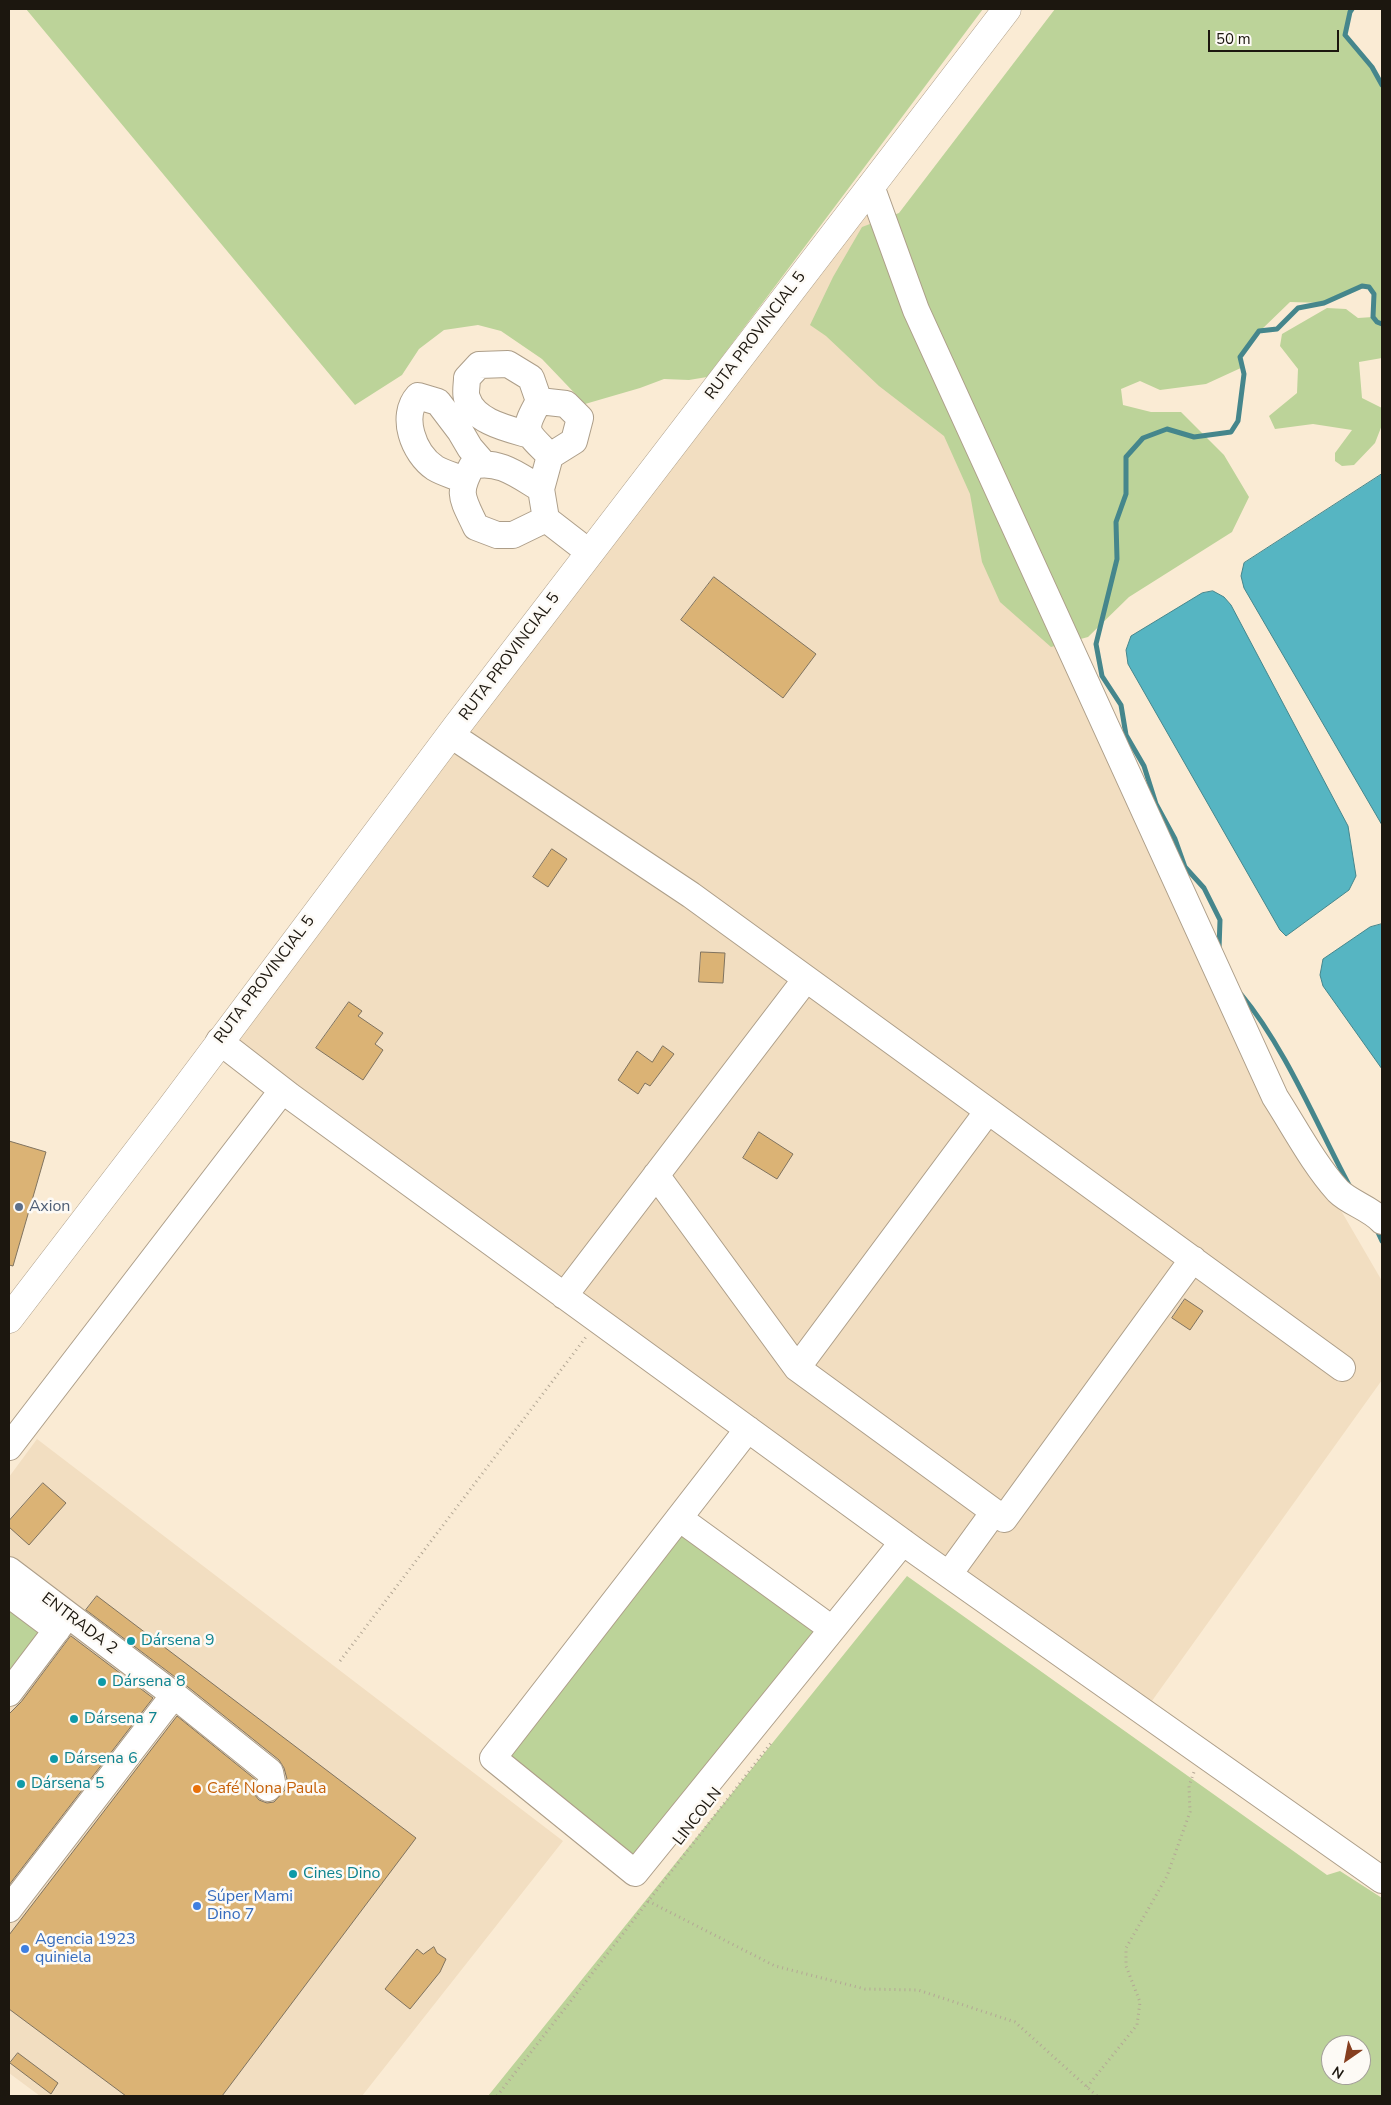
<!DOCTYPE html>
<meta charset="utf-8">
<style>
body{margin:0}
#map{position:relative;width:1391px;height:2105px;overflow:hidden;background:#faebd4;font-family:"Nunito Sans",sans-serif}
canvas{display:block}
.frame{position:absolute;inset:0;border:10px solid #1c170f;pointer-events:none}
.north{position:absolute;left:1321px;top:2035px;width:50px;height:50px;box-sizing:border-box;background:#fdfaf5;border:1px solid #a39f99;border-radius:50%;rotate:213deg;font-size:14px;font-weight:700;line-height:20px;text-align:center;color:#1c170f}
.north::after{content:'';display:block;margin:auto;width:18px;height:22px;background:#863e1f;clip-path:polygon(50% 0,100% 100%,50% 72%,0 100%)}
.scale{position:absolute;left:1208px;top:30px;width:131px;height:22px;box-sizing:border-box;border:2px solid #1c170f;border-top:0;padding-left:6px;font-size:15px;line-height:18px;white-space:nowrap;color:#1c170f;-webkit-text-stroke:4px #fdfaf5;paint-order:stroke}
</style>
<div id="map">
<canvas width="1391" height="2105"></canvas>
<div class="frame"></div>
<div class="north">N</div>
<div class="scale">50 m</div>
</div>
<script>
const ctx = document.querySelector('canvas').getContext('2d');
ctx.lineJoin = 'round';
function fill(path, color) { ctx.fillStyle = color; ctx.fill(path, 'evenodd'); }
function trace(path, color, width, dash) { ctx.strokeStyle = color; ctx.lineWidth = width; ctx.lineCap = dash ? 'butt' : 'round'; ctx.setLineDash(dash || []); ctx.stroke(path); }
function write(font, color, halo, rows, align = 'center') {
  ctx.font = font + ' "Nunito Sans",sans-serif'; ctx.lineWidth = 5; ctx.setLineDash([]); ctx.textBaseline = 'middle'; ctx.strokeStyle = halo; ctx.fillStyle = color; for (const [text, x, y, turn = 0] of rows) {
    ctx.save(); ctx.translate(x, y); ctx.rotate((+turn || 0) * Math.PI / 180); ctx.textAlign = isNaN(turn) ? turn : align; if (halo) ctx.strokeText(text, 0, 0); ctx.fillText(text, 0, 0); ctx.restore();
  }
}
const built = new Path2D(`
 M871,186L1275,1097L1382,1281V1380L1144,1712L219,1041Z
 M37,1439L563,1841L362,2096H40L9,2073V1477Z`);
const green = new Path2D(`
 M26,9H983L707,377L689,380L664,379L640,388L585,404L542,359L501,331L478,325L444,330L419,349L402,375L355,405Z
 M1055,9H1352L1350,12L1345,35L1372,67L1382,85V358L1359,362L1362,398L1382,408V425L1375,443L1354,465L1342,466L1335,461V453L1352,430L1313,424L1275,429L1269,416L1297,393L1298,369L1280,346L1282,334L1327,308L1346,309L1358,318L1373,317L1374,294L1369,287L1362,286L1324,303L1290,302L1260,331L1241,356L1243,367L1206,384L1160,390L1140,381L1121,389L1123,405L1151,412H1181L1224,455L1249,497L1232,532L1129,597L1088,637L1051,647L1000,602L982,562L970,494L944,436L879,386L826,336L810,325L833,277L862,227L899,213Z
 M679,1518L832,1629L635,1873L493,1758Z
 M907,1576L1327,1875L1340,1871L1382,1898V2096H488ZM1331,2045H1361V2075H1331Z
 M9,1594L57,1630L9,1693Z`);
const water = new Path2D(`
 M1382,474V825L1244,588L1241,576L1244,563Z
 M1213,591L1224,597L1231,605L1348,826L1356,876L1349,890L1286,936L1280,930L1128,664L1126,650L1131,636L1202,593Z
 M1382,924V1069L1323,986L1320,975L1323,959L1370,927Z`);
const stream = new Path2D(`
 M1352,9L1350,12L1345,35L1372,67L1382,85
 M1219,949L1220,920L1204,888L1185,867L1175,839L1156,804L1144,766L1126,735L1121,705L1102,676L1096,644L1117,559L1116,522L1126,494V457L1143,438L1167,429L1194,437L1231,432L1238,421L1244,374L1240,357L1259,331L1277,329L1298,308L1324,303L1362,286L1369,287L1374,294L1373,317L1377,322L1382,324
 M1240,993C1285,1047 1316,1123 1349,1185
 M1376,1228L1382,1241`);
const building = new Path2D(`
 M714,577L816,654L783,698L681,620Z
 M552,849L567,859L548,887L533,877Z
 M701,952L725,953L723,983L699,982Z
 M349,1002L362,1011L358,1016L383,1033L375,1044L383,1050L363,1080L316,1048Z
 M663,1046L674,1054L650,1086L645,1083L638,1094L618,1080L637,1051L652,1062Z
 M759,1132L793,1154L777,1179L743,1158Z
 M9,1141L46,1152L13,1266L9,1265Z
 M1185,1299L1203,1311L1190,1330L1172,1318Z
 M43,1483L66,1503L29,1545L9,1527V1521Z
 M97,1596L416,1838L222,2096H126L9,2009V1935L177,1716L256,1780L253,1788L255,1795L259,1800L267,1803L274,1802L285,1790L287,1779L284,1768L279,1760L183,1683L86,1610Z
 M71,1636L153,1698L9,1885V1714L21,1702Z
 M434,1947L437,1953L446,1959L440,1972L410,2009L385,1989L417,1949L423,1954Z
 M18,2053L58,2083L51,2094L10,2063Z`);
const path = new Path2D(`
 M340,1661L586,1337
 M648,1901L775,1966L865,1989L918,1990L1015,2022L1097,2096
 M1087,2087L1137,2025L1140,2002L1126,1966V1948L1167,1876L1190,1812L1189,1786L1194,1772
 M497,2096L771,1743`);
const minor = new Path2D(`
 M871,186L916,310L1275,1097C1295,1128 1313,1163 1338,1191C1350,1203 1370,1208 1382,1221
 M530,435C509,429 474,422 467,398C465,393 467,384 467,378L479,365L508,364L531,378L539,401
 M550,456C526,431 521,433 539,401L566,404L580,418L574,441L550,456L541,489L546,519L590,553
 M464,480C455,476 443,473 435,468C413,453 400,416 418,396L438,402L460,431L470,448L483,463
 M541,489C519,476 499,459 472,466C456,494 463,499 476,527L497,535H513L546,519
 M451,735L691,895L1342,1368
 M219,1041L290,1096L918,1553L1382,1880
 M656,1175L797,1368L1004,1519L1193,1259
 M564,1296L806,979
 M797,1368L988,1111
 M748,1429L493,1758L635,1873L903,1542
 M9,1447L282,1091
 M679,1518L832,1629
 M9,1570L174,1695L270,1772L272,1782L268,1788
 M949,1574L994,1512
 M9,1594L57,1630
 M9,1693L68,1615
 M9,1909L174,1695`);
const major = new Path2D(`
 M9,1319L170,1109L457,726L1007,9`);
const markers = [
 [19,1207,5,"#5c6f8a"],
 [131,1641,5,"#0f9aa8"],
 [102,1682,5,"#0f9aa8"],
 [74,1719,5,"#0f9aa8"],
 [54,1759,5,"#0f9aa8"],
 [21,1784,5,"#0f9aa8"],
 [197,1789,5,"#e8710a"],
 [293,1874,5,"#0f9aa8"],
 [197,1906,5,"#3f7fe0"],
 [25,1949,5,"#3f7fe0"]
];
const streetNames = [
 ["RUTA PROVINCIAL 5",756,336,-53],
 ["RUTA PROVINCIAL 5",510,657,-53],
 ["RUTA PROVINCIAL 5",265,980,-53],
 ["ENTRADA 2",79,1624,37],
 ["LINCOLN",698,1817,-52]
];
const serviceNames = [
 ["Axion",29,1207]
];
const cultureNames = [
 ["Dársena 9",141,1641],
 ["Dársena 8",112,1682],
 ["Dársena 7",84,1719],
 ["Dársena 6",64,1759],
 ["Dársena 5",31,1784],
 ["Cines Dino",303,1874]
];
const foodNames = [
 ["Café Nona Paula",207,1789]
];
const shopNames = [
 ["Súper Mami",207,1897],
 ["Dino 7",207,1915],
 ["Agencia 1923",35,1940],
 ["quiniela",35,1958]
];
fill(built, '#f2dec1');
fill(green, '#bcd399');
fill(water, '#56b5c2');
trace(water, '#45868c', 1);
trace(stream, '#45868c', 5);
fill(building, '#dbb375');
trace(building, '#80735f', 1);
trace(minor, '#ad9e89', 28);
trace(major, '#ad9e89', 29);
trace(path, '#b3a795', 3, [1, 4]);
trace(minor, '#fff', 26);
trace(major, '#fff', 28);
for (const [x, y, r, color] of markers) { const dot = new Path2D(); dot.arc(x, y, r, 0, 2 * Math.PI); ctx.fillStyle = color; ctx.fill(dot); trace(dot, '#fdfaf5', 2); }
write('16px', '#1c170f', '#fdfaf5', streetNames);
write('16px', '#4e5e75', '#fdfaf5', serviceNames, 'left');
write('16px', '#0d838f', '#fdfaf5', cultureNames, 'left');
write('16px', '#c56008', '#fdfaf5', foodNames, 'left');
write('16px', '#366cbe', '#fdfaf5', shopNames, 'left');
</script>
